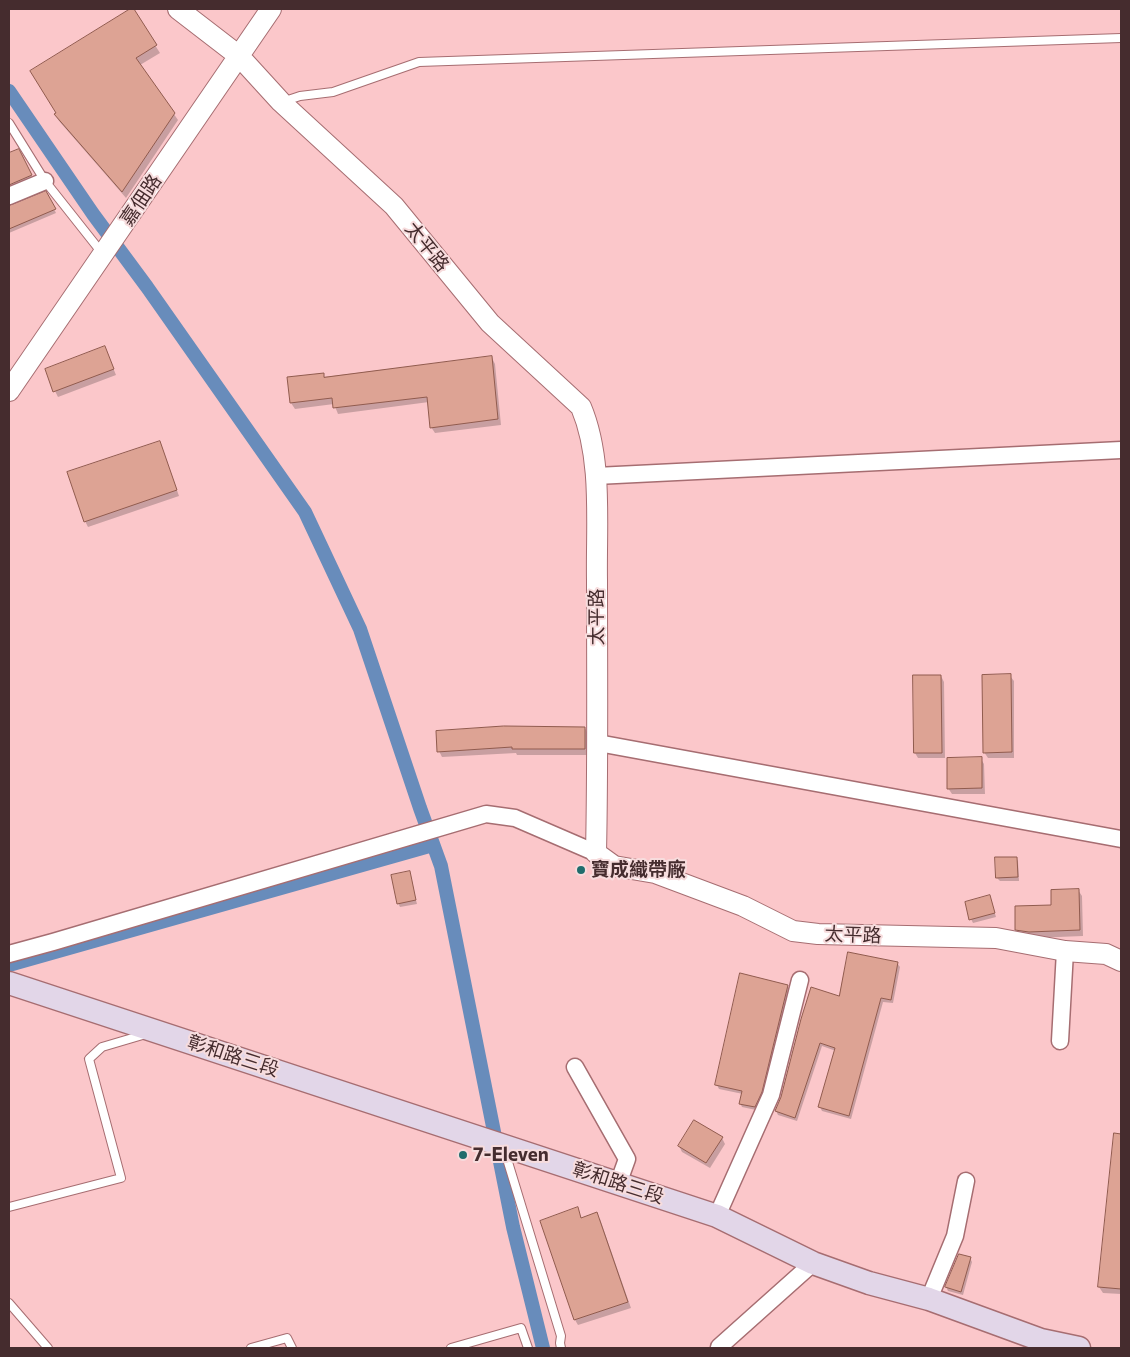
<!DOCTYPE html>
<meta charset="utf-8">
<style>
body{margin:0}
#map{position:relative;width:1130px;height:1357px;overflow:hidden;background:#fbc7ca;font-family:Commissioner,sans-serif}
canvas{display:block}
.frame{position:absolute;inset:0;border:10px solid #452c2e;pointer-events:none}
</style>
<div id="map">
<canvas width="1130" height="1357"></canvas>
<div class="frame"></div>
</div>
<script>
const ctx = document.querySelector('canvas').getContext('2d');
ctx.lineJoin = 'round';
function fill(path, color) { ctx.fillStyle = color; ctx.fill(path, 'evenodd'); }
function trace(path, color, width, dash) { ctx.strokeStyle = color; ctx.lineWidth = width; ctx.lineCap = dash ? 'butt' : 'round'; ctx.setLineDash(dash || []); ctx.stroke(path); }
function write(font, color, halo, rows, align = 'center') {
  ctx.font = font + ' Commissioner,"Noto Sans TC",sans-serif'; ctx.lineWidth = 4; ctx.setLineDash([]); ctx.textBaseline = 'middle'; ctx.strokeStyle = halo; ctx.fillStyle = color; for (const [text, x, y, turn = 0] of rows) {
    ctx.save(); ctx.translate(x, y); ctx.rotate((+turn || 0) * Math.PI / 180); ctx.textAlign = isNaN(turn) ? turn : align; if (halo) ctx.strokeText(text, 0, 0); ctx.fillText(text, 0, 0); ctx.restore();
  }
}
const shadow = new Path2D(`
 M132,9L160,53L140,65L178,120L126,198L59,121L55,115L58,113L32,72Z
 M18,151L33,179L9,190V155Z
 M46,193L56,213L9,233V207Z
 M105,348L116,375L58,397L55,391Z
 M492,358L495,364L501,425L435,433L431,427L429,402L338,414L334,404L295,409L291,403L289,379L323,374L325,378Z
 M160,442L179,496L88,527L85,521Z
 M941,676L944,682L945,758H918L915,753Z
 M1010,676L1014,681V758H988L984,752Z
 M585,728L588,734V755H517L516,753L442,757L439,751Z
 M981,759L984,764L985,794H952L948,788Z
 M1016,858L1018,861L1019,881H1000L997,878Z
 M409,873L417,904L400,907L398,903Z
 M1078,890L1082,896L1083,936L1033,938L1020,935L1016,929Z
 M990,897L996,917L973,923L971,919Z
 M897,963L900,967L893,1003L883,1002L851,1119L822,1111L820,1107L836,1051L822,1046L797,1121L778,1115L776,1111L840,997Z
 M788,987L790,990L763,1096L756,1110L742,1107L740,1103L743,1094L719,1089L717,1085Z
 M1115,1136L1121,1137V1294L1103,1293L1099,1287Z
 M722,1138L725,1144L710,1168L682,1152L679,1146Z
 M577,1209L582,1219H600L631,1308L578,1325L575,1320Z
 M959,1255L970,1258L972,1262L963,1295L948,1291L946,1287Z`);
const canal = new Path2D(`
 M9,91L93,214L147,287L305,512L360,629L420,808L441,866L513,1227L543,1348
 M9,965L433,845`);
const building = new Path2D(`
 M130,9H134L157,45L136,58L175,113L122,192L54,114L56,113L30,71Z
 M19,149L32,175L9,185V153Z
 M46,191L56,209L9,229V206Z
 M105,346L114,369L53,392L45,369Z
 M492,356L498,419L430,428L427,397L333,408L332,398L290,403L287,377L324,373V377Z
 M160,441L177,490L84,522L67,472Z
 M1011,674L1012,752L983,753L982,675Z
 M913,675H941L942,753H914Z
 M504,726L585,727V749H512V747L437,752L436,731Z
 M982,757V788L947,789V758Z
 M995,857H1017L1018,877L996,878Z
 M410,871L416,900L397,904L391,875Z
 M1079,889L1080,930L1029,932L1015,930V906L1051,905V890Z
 M990,895L995,913L969,920L965,902Z
 M848,952L898,962L891,1000L881,998L849,1116L818,1107L835,1048L820,1043L795,1118L775,1111L781,1097L801,1019L811,987L839,996Z
 M740,973L788,985L762,1092L755,1107L739,1104L742,1091L715,1085Z
 M694,1120L723,1137L706,1163L678,1146Z
 M1114,1133L1121,1134V1289L1098,1287Z
 M578,1207L581,1218L597,1212L628,1302L574,1320L540,1221Z
 M959,1254L971,1257L961,1292L945,1287Z`);
const service = new Path2D(`
 M282,102L300,96L333,92L419,62L1121,38
 M9,123L45,181L102,253
 M504,1149L561,1336L560,1343L561,1348
 M9,1207L121,1178L89,1059L102,1047L146,1034
 M9,1303L48,1348
 M251,1348L287,1338L292,1348
 M451,1348L521,1328L528,1348`);
const minor = new Path2D(`
 M9,196L45,181
 M596,476L1121,450
 M598,743L1121,839
 M9,954L53,942L486,814L515,818L596,853
 M1060,1041L1065,951
 M575,1067L627,1159L618,1184
 M717,1216L771,1095L800,980
 M929,1299L955,1236L966,1181
 M719,1347L813,1263`);
const tertiary = new Path2D(`
 M178,9L239,56L281,102L394,206L490,323L581,407C603,459 596,525 597,580C597,671 598,762 596,853L614,866L655,873L743,906L793,931L818,934L996,938L1065,951L1106,954L1121,961
 M9,391L271,9`);
const secondary = new Path2D(`
 M9,983L717,1216L813,1263L869,1283L929,1299L1041,1340L1079,1348`);
const markers = [
 [581,870,5,"#206c6c"],
 [463,1155,5,"#206c6c"]
];
const streetNames = [
 ["嘉佃路",141,200,-56],
 ["太平路",427,247,51],
 ["太平路",597,617,-90],
 ["太平路",853,935,2],
 ["彰和路三段",233,1056,18],
 ["彰和路三段",618,1183,18]
];
const poiNames = [
 ["寶成織帶廠",591,870],
 ["7-Eleven",473,1155]
];
fill(shadow, '#0003');
trace(canal, '#688cbb', 14);
fill(building, '#dda394');
trace(building, '#905b4e', 1);
trace(service, '#a66d71', 10);
trace(minor, '#a66d71', 19);
trace(tertiary, '#a66d71', 22);
trace(secondary, '#a66d71', 25);
trace(service, '#fff', 8);
trace(minor, '#fff', 16);
trace(tertiary, '#fff', 20);
trace(secondary, '#e2d6e8', 22);
for (const [x, y, r, color] of markers) { const dot = new Path2D(); dot.arc(x, y, r, 0, 2 * Math.PI); ctx.fillStyle = color; ctx.fill(dot); trace(dot, '#f7dcdd', 2); }
write('19px', '#452c2e', '#f7dcdd', streetNames);
write('bold 19px', '#452c2e', '#f7dcdd', poiNames, 'left');
</script>
